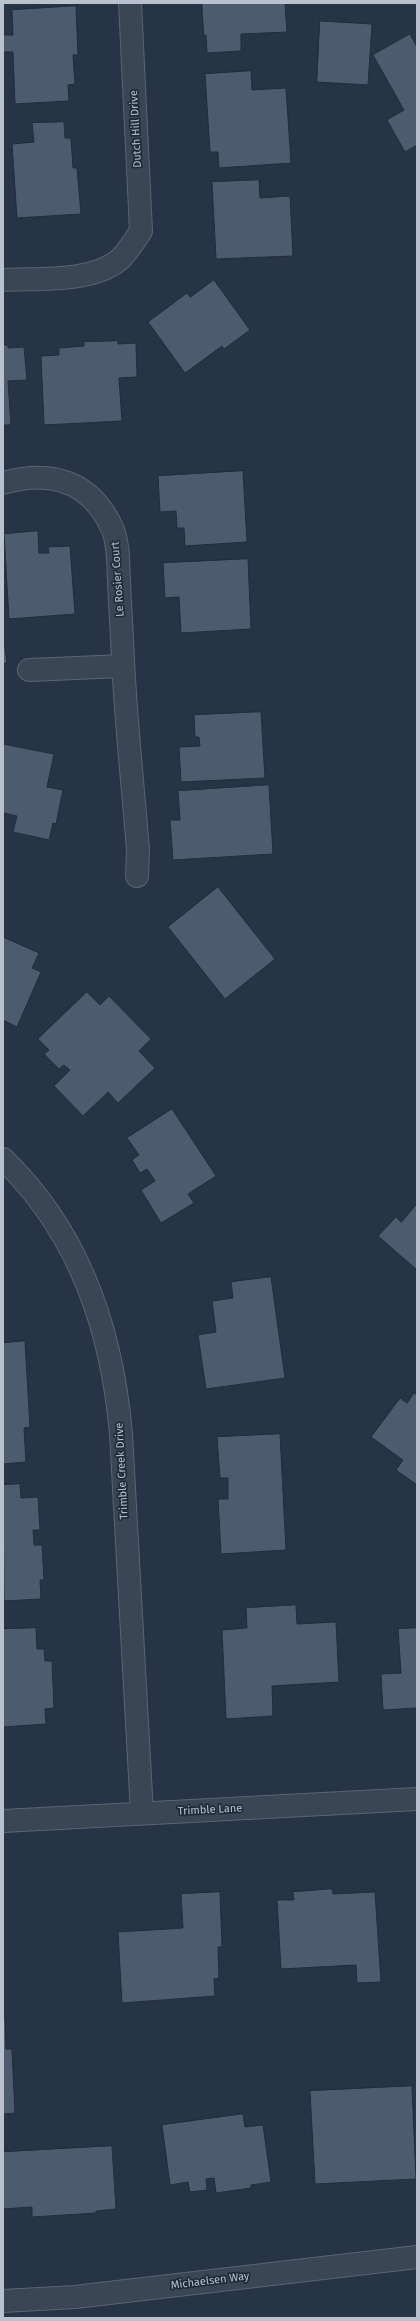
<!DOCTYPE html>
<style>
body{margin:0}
#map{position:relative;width:420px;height:2321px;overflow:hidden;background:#263446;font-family:"Fira Sans",sans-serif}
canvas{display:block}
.frame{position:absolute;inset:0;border:4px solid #b9c1ce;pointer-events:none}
</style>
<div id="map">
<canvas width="420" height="2321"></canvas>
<div class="frame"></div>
</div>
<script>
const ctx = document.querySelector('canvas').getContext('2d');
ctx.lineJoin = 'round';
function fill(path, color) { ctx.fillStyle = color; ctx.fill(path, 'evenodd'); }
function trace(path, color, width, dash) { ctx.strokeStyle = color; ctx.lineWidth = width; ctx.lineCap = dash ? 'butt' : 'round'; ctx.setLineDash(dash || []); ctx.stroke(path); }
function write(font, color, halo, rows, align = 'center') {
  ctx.font = font + ' "Fira Sans",sans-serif'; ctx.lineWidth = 3.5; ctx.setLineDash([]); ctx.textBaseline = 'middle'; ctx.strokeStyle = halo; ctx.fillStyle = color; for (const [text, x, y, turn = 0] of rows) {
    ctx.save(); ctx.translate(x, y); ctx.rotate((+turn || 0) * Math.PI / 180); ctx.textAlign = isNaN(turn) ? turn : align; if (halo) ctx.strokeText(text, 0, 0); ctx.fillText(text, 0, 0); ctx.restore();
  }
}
const building = new Path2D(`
 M202,3H285L287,32L241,34V51L207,53L206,35H204Z
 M76,6L78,55H73L75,84L68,85L69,101L15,104L13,52H3V35H13L12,10Z
 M320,21L372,24L368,85L317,82Z
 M410,34L417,47V145L405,152L387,120L404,110L373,55Z
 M251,71L252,90L286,88L291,163L219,168L218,152H210L205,74Z
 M64,122L65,138H71L73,168H77L81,214L17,218L12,144L34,142L32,123Z
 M259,180L260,198L290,196L293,256L216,259L212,182Z
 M214,280L250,330L224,349L222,346L185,373L148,322L187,293L190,297Z
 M118,341V344L136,343L137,377L119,378L122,421L44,425L41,356L59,355V348L84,346V342Z
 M3,345H8V348L24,347L27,380L8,381L11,425H3Z
 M243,471L247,542L185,546L184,528H177L176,511L160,512L158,476Z
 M38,531L39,553H49L48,547L70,546L75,614L9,619L4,534Z
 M248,559L251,629L181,633L179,597L165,598L163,563Z
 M3,634L7,663L3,664Z
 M261,712L265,778L181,782L179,747L200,746L199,737H195L194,715Z
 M3,744L54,754L47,787L63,790L56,824L53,823L49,840L13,832L17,816L3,813Z
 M269,785L273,854L173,860L170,820H180L178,791Z
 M218,887L275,959L225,999L168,927Z
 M3,937L39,953L32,968L41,972L17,1027L3,1020Z
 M87,992L100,1005L109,996L151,1039L139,1051L155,1068L118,1103L108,1092L83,1116L54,1086L70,1070L64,1065L59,1069L44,1054L49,1050L38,1039Z
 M172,1109L216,1176L188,1194L194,1203L161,1223L141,1190L155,1181L147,1169L140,1173L132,1160L139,1155L127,1138Z
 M417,1204V1270L378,1236L396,1217L401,1222Z
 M271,1277L285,1378L206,1389L198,1335L216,1332L212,1301L233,1298L231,1282Z
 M25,1341L30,1427L24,1428L26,1462L3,1464V1343Z
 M414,1393L417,1395V1485L396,1470L403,1460L371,1437L400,1398L407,1403Z
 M280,1434L286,1550L221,1554L218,1499H228V1478H220L217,1437Z
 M20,1484L21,1498L38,1497L40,1530H33L34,1545H42L44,1580H40L41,1599L4,1601L3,1485Z
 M296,1605L297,1624L336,1622L339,1682L272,1686L273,1716L226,1719L222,1630L247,1628L246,1608Z
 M36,1628L37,1649H44L45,1661H52L54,1708L45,1709L46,1724L3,1727V1629Z
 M417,1628V1708L383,1710L381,1674L401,1673L398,1629Z
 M332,1889L333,1894L375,1892L381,1982L357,1983L356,1965L281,1969L277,1900H294L293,1892Z
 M220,1892L222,1947H218L219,1978L214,1979L215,1996L122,2003L118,1932L183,1928L181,1894Z
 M3,2019H5L6,2049H12L15,2113L3,2114Z
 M412,2086L416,2179L315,2184L310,2091Z
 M243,2114L245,2127L263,2125L271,2182L251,2185V2188L216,2193L214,2178L206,2179L207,2190L190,2192L188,2182L170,2185L162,2125Z
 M112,2146L116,2209L96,2211V2213L32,2217V2207L3,2209V2152Z`);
const minor = new Path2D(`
 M3,280C38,278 91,283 119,260C128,252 134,241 141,231L130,3
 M3,483C52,469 92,482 113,530C119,546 118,565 119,581C120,607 122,634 123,660C126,723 133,787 138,850L137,876
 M29,670L123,666
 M3,1159C80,1233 112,1330 121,1434L142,1813
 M3,1821L417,1799
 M3,2301L75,2297L417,2257`);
const streetNames = [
 ["Dutch Hill Drive",136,129,-93],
 ["Le Rosier Court",118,579,-94],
 ["Trimble Creek Drive",122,1471,-93],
 ["Trimble Lane",210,1810,-3],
 ["Michaelsen Way",210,2281,-7]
];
fill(building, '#4d5b6f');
trace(building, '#222d3c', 1);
trace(minor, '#5a6472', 24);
trace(minor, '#3b4655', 22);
write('11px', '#b9c1ce', '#202b3a', streetNames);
</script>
